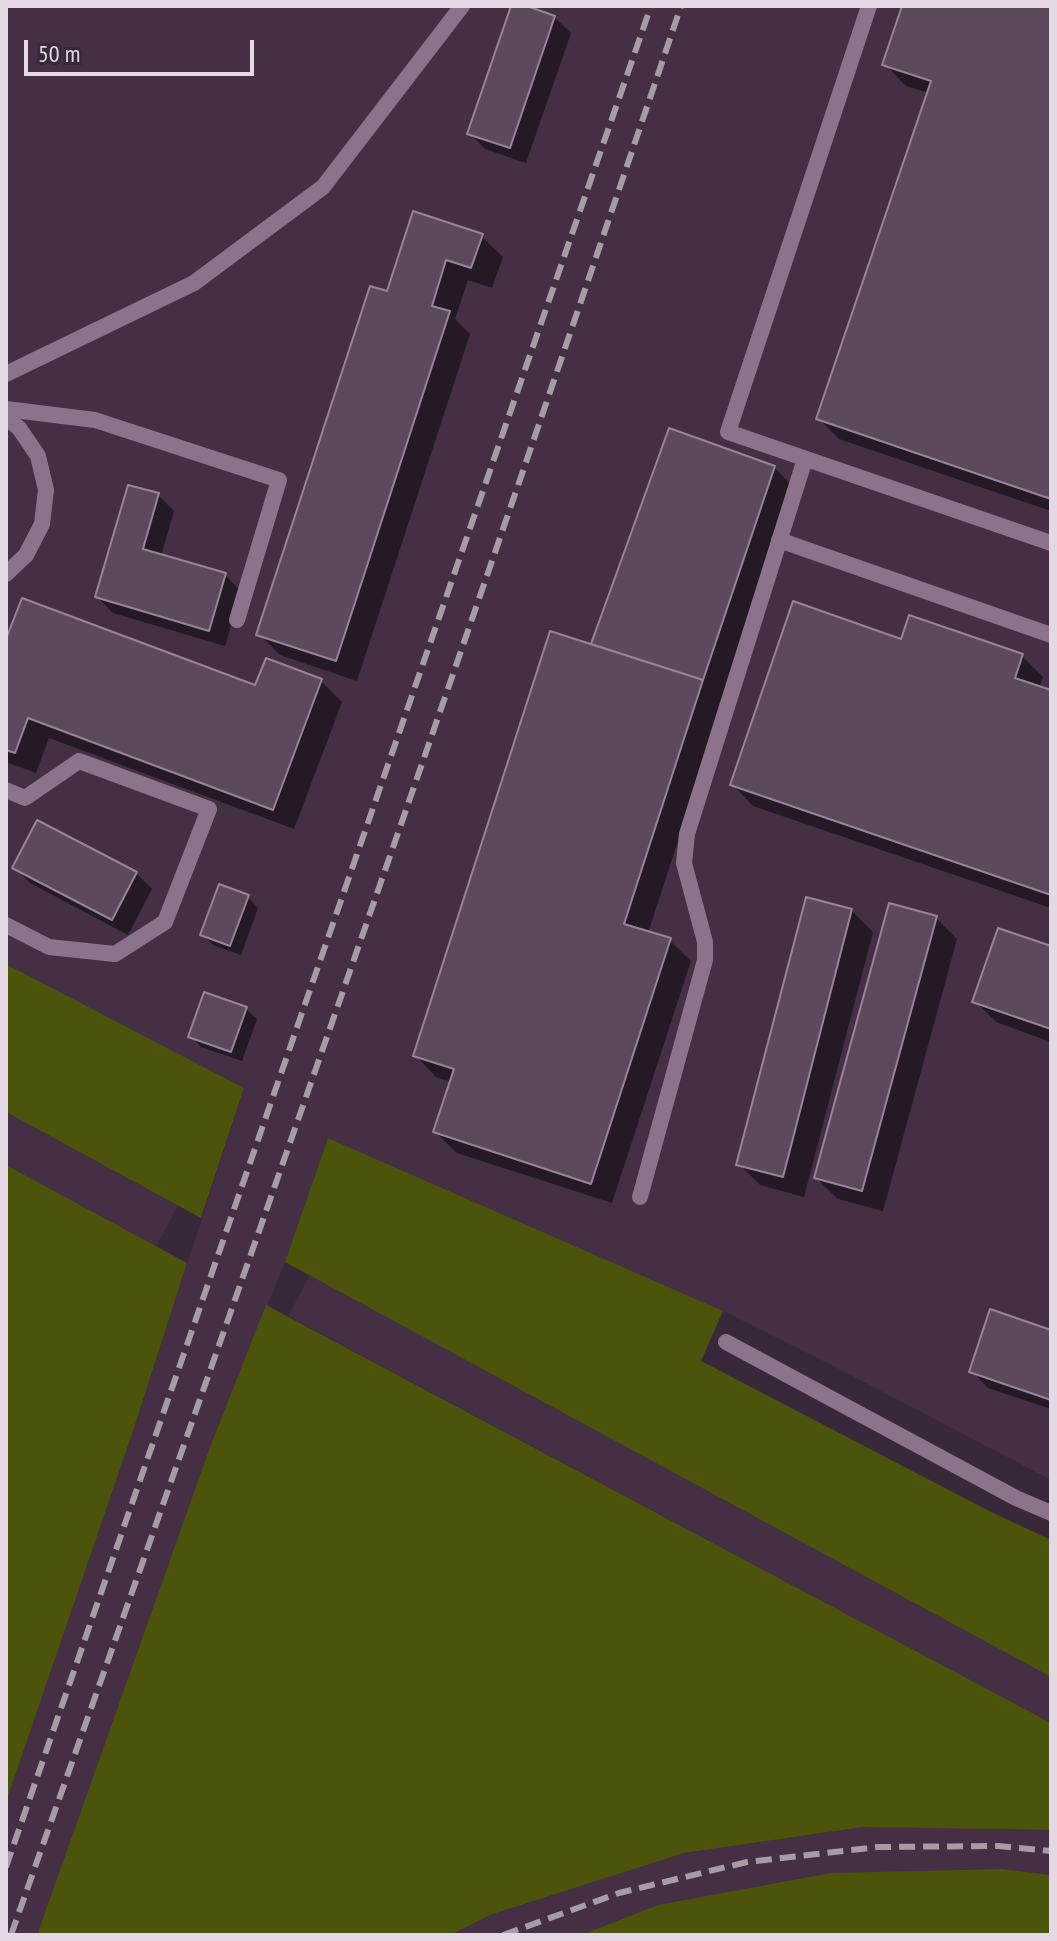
<!DOCTYPE html>
<style>
body{margin:0}
#map{position:relative;width:1057px;height:1941px;overflow:hidden;background:#382839;font-family:"PT Sans Narrow",sans-serif}
canvas{display:block}
.frame{position:absolute;inset:0;border:8px solid #e3d8e3;pointer-events:none}
.scale{position:absolute;left:24px;top:40px;width:230px;height:36px;box-sizing:border-box;border:4px solid #e3d8e3;border-top:0;padding-left:10px;font-size:24px;line-height:28px;white-space:nowrap;color:#e3d8e3;-webkit-text-stroke:6px #382839;paint-order:stroke}
</style>
<div id="map">
<canvas width="1057" height="1941"></canvas>
<div class="frame"></div>
<div class="scale">50 m</div>
</div>
<script>
const ctx = document.querySelector('canvas').getContext('2d');
ctx.lineJoin = 'round';
function fill(path, color) { ctx.fillStyle = color; ctx.fill(path, 'evenodd'); }
function trace(path, color, width, dash) { ctx.strokeStyle = color; ctx.lineWidth = width; ctx.lineCap = dash ? 'butt' : 'round'; ctx.setLineDash(dash || []); ctx.stroke(path); }
const built = new Path2D(`
 M6,6H1051V1480L835,1367L723,1311L328,1138L285,1262L210,1447L37,1935H6V1802L134,1428L244,1088L6,964Z
 M6,1112L178,1205L156,1247L6,1165Z
 M310,1275L1051,1677V1723L288,1316Z
 M863,1827L1051,1830V1875L1003,1869L658,1905L581,1935H452L490,1915L684,1853Z`);
const green = new Path2D(`
 M6,964L244,1088L201,1218L6,1112Z
 M328,1138L723,1311L701,1361L991,1512L1051,1540V1677L285,1262Z
 M6,1165L187,1263L134,1428L6,1802Z
 M266,1305L1051,1723V1830L863,1827L684,1853L490,1915L451,1935H37L210,1447Z
 M1003,1869L1051,1875V1935H581L658,1905L831,1873Z`);
const shadow = new Path2D(`
 M513,6H521L554,17L571,33L526,163L485,149L469,133Z
 M905,6H1051V511L839,439L818,418L929,93L906,86L885,64Z
 M481,236L503,257L492,288L468,280L455,319L470,334L357,681L280,655L259,634L388,294Z
 M670,430L774,467L795,489L723,703L648,933L669,940L691,961L612,1203L457,1153L435,1132L452,1082L436,1077L415,1055L592,646Z
 M158,495L174,511L161,556L225,575L241,591L225,646L113,613L97,596Z
 M902,641L1022,656L1043,677L1039,688L1051,692V908L753,806L732,784Z
 M6,645L257,688L321,681L342,702L294,829L49,738L36,773L6,762Z
 M14,867L136,873L152,889L128,935L30,883Z
 M248,897L258,908L241,955L213,945L202,934Z
 M851,910L873,932L804,1197L760,1185L739,1164Z
 M936,918L957,939L883,1211L838,1199L816,1178Z
 M1051,948V1042L996,1022L975,1001Z
 M246,1009L257,1019L242,1061L201,1047L191,1036Z
 M1051,1332V1409L988,1388L972,1371Z`);
const building = new Path2D(`
 M511,6H527L555,16L510,148L467,134Z
 M902,6H1051V499L816,419L931,81L882,65Z
 M413,211L483,234L471,268L446,260L432,306L450,311L336,661L256,635L370,286L387,291Z
 M669,428L775,466L703,680L591,644Z
 M128,485L159,493L143,549L226,573L209,631L95,597Z
 M22,598L255,685L266,658L322,679L273,810L28,718L15,753L6,750V639Z
 M793,601L901,639L909,615L1023,654L1015,678L1051,690V895L730,785Z
 M550,631L703,680L624,924L671,938L591,1184L433,1132L454,1069L413,1056Z
 M37,820L137,872L112,920L12,868Z
 M219,884L249,895L230,946L200,935Z
 M806,897L852,909L783,1177L736,1165Z
 M889,903L937,916L862,1191L814,1178Z
 M998,928L1051,946V1029L972,1002Z
 M204,992L247,1007L231,1052L188,1037Z
 M990,1309L1051,1330V1400L969,1372Z`);
const service = new Path2D(`
 M869,6L728,432L1051,543
 M6,374L194,283L323,187L462,6
 M6,409L95,420L279,480L237,620
 M6,418L19,428L38,456L46,490L42,524L26,555L6,574
 M779,540L1051,635
 M6,790L25,798L79,761L209,809L165,922L115,954L49,947L6,925
 M640,1197L705,960V942L684,863L687,834L805,459`);
const minor = new Path2D(`
 M726,1342L1016,1498L1051,1513`);
const rail = new Path2D(`
 M6,1867L651,6
 M11,1935C238,1293 464,651 681,6
 M503,1935L619,1893L747,1862L878,1847L998,1846L1051,1851`);
fill(built, '#442f45');
fill(green, '#4c540c');
fill(shadow, '#0007');
fill(building, '#5c4a5c');
trace(building, '#988498', 2);
trace(service, '#8c738c', 16);
trace(minor, '#8c738c', 16);
trace(rail, '#a89ba8', 6, [16, 8]);
</script>
